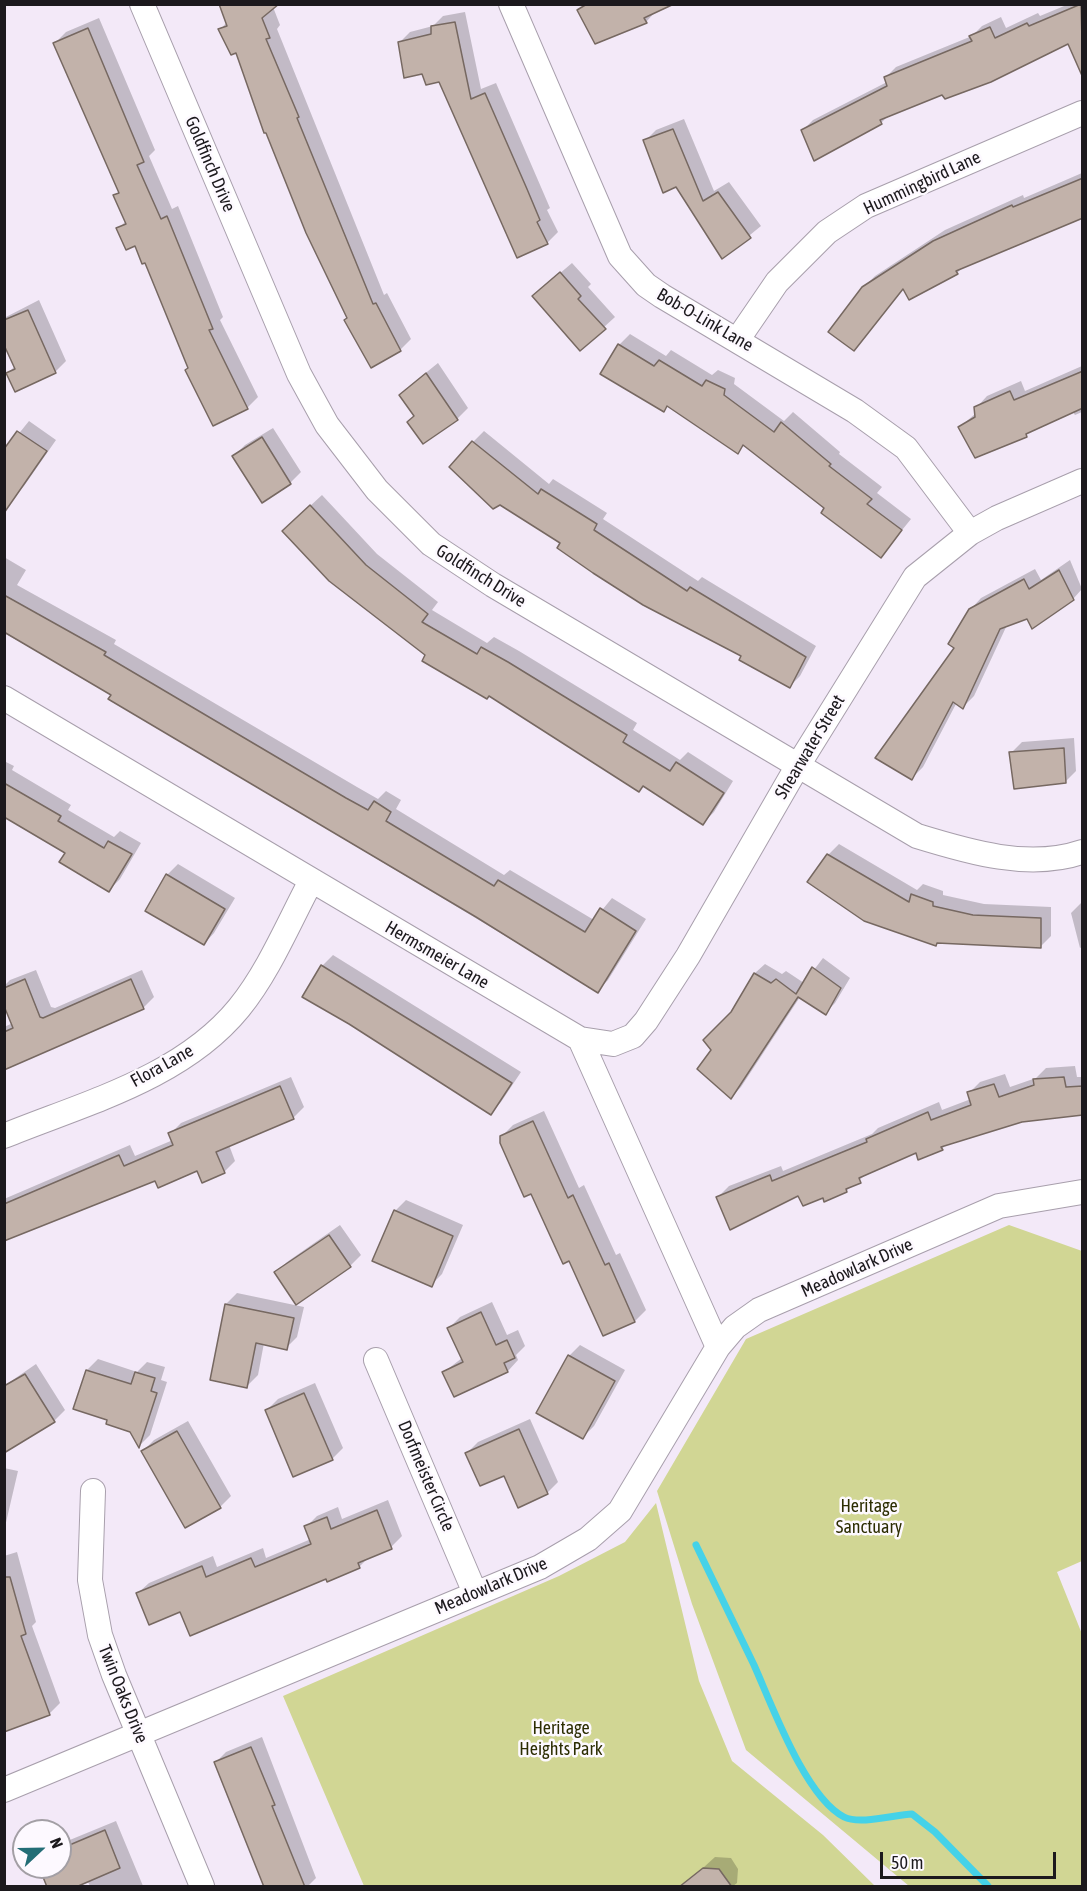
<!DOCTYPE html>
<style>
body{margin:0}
#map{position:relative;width:1087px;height:1891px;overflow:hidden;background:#f3e9f8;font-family:"Asap Condensed",sans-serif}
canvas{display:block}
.frame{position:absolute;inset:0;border:6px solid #1c191d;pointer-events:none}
.north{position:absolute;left:12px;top:1819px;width:60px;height:60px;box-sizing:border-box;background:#fdf9ff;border:2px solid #a39fa5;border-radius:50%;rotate:68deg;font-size:16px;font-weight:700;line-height:24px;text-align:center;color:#1c191d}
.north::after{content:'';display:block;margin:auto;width:21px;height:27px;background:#236d76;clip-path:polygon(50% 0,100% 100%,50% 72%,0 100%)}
.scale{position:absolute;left:880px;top:1852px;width:176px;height:27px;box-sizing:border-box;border:3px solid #1c191d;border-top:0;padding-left:8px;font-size:18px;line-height:21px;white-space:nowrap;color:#1c191d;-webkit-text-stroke:4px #fdf9ff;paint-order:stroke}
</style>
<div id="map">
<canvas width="1087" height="1891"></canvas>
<div class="frame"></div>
<div class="north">N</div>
<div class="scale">50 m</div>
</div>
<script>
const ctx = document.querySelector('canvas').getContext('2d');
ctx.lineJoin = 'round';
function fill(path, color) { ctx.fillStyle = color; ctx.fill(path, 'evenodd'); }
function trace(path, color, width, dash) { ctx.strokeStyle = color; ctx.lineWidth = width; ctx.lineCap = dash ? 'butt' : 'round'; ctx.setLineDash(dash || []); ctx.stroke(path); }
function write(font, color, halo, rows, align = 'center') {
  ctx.font = font + ' "Asap Condensed",sans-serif'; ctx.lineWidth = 5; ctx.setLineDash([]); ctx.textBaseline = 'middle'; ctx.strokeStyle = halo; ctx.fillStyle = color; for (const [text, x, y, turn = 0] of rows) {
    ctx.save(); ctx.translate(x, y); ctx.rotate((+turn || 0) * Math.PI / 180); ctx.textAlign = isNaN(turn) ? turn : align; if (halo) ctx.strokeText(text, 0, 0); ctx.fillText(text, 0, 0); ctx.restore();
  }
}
const green = new Path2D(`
 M1009,1225L1082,1251V1561L1057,1572L1082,1634V1886H909L746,1750L692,1604L657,1491L746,1339Z
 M656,1503L699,1681L732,1761L823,1835L875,1886H364L283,1696L559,1576L625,1542Z`);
const shadow = new Path2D(`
 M584,4H671L657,10L646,22L579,10Z
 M1069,4H1082V42L1071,48L1069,42L890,114L881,123L802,131L813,120L887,82L885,78L896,67L972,36L982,26L1001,17L1006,28L1038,13L1040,16Z
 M273,7L280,25L277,29L384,295L387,293L411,339L400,350L348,318L237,51L220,30L227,22Z
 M465,12L481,89L496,83L550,208L547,210L558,232L547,243L440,80L424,72L399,43L410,32L433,26L443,16Z
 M99,18L155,150L149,156L172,209L178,206L223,317L220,320L258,397L247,408L189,368L146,261L136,244L118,229L126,221L115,196L119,191L55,43L66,32Z
 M684,119L714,191L729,182L761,226L723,257L645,141L656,130Z
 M1082,173V217L964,266L957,273L909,298L904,288L853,349L863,288L875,276L945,230L1023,195L1024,198Z
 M572,263L591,284L588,287L615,317L580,349L545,286Z
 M39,300L66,361L55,372L8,373L15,366L4,341V318Z
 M630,334L666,356L671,350L712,375L718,370L735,378L734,384L784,421L793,412L840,452L839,454L882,487L877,493L911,519L881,556L745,444L738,452L668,405L663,411L619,345Z
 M438,363L468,408L457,419L416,415L412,384Z
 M1082,366V412L1075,415L1072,411L1032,430L1026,435L960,427L976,413V408L987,396L1021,381L1025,391Z
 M29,421L56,440L24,486L14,497L4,452Z
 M273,428L301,472L290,483L262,501L234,456L245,445Z
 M484,431L549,484L553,479L607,513L603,519L698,581L702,577L816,646L800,676L790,686L562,543L473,442Z
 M322,495L377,554L438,602L432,610L487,643L494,637L519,651L637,723L633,730L680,760L688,752L733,781L714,812L703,823L644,785L639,790L427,654L295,520Z
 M4,557L26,570L17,585L116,640L114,644L357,787L378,799L386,791L401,800L396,809L504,875L510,870L594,920L612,898L646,919L608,980L597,991L111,699L113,694L4,633Z
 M1070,560L1082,589L1073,599L1007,625L974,696L963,707L957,702L923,767L912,778L970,610L981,598L1035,569L1041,580Z
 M1074,738L1076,771L1065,782L1011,753L1022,742Z
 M4,761L14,766L12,770L71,805L68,810L114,837L120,831L141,843L120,879L109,890L67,852L4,816Z
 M839,844L917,890L923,884L943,891V895L984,904L1051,907V936L1040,947L865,919L828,855Z
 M178,864L235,898L214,933L204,944L167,875Z
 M1082,902V947L1080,948L1071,913Z
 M333,955L521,1072L501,1102L491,1113L322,966Z
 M823,958L850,978L835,1003L825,1013L800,997L741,1087L731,1097L713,1050L755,973L765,964L782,974L786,971L804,983Z
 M36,970L51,1007L55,1008L142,970L154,997L143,1008L4,1068V1027L13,1023L4,1002V986L10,980Z
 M1075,1066L1077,1077H1082V1114L1021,1121L946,1144L942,1149L917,1151L869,1172L846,1191L824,1196L799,1194L718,1197L729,1186L781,1166L783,1171L872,1134L878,1128L939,1102L942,1110L971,1099L969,1093L980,1082L1005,1074L1010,1087L1036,1078L1046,1068Z
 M291,1077L304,1107L293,1118L229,1145L235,1161L224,1172L202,1181L198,1169L156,1179L4,1239V1199L130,1145L135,1156L173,1140L170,1134L181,1123Z
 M544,1111L579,1188L584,1185L616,1255L620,1253L646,1310L635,1321L604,1334L570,1259L502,1136L513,1125Z
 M406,1200L463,1225L442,1274L431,1285L395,1211Z
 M340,1225L361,1255L350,1266L276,1273L287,1262Z
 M237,1293L304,1307L297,1337L286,1348L264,1343L258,1375L247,1386L226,1304Z
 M492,1302L507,1335L518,1330L525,1346L516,1355L518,1360L508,1371L444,1372L462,1358L449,1328L460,1317Z
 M580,1345L625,1370L594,1426L583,1437L569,1356Z
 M98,1359L137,1372L147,1362L165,1367L161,1380L167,1382L150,1435L140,1445L132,1431L109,1419L87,1370Z
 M36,1364L65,1410L54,1421L4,1386Z
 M315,1383L343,1448L332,1459L267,1410L278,1399Z
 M530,1419L558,1482L547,1493L467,1453L478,1442Z
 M188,1421L231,1496L220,1507L143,1451L154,1440Z
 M4,1468L18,1471L4,1531Z
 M388,1500L402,1536L391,1547L370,1556L359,1567L327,1577L181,1610L138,1593L149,1583L213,1556L217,1567L263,1548L266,1558L311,1539L306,1527L317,1516L338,1507L342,1519Z
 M17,1552L36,1622L32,1626L60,1703L49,1714L4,1722V1556Z
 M262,1737L316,1878L308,1886H266L215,1763L226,1752Z
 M116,1821L143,1886H90L87,1880L41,1867H60V1844Z
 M715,1857L731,1858L738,1869L737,1883L733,1886H691L693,1877Z`);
const stream = new Path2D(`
 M696,1545C715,1585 735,1625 754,1665C772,1705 805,1797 844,1817C860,1825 894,1815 912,1814L935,1832L988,1886`);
const building = new Path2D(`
 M219,4H279L262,18L270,38L266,39L299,117L297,118L373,304L376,303L401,351L371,368L344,320L347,318L306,233L266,133H264L236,53L231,55L218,29L227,26Z
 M587,4H674L644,18L647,23L595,44L577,10Z
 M1081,4L1083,78L1068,44L991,82L945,99L942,95L880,120L882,124L814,161L801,130L887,86L884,77L972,41L969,36L990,27L995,38L1027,23L1029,26Z
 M455,22L471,99L485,93L527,189L540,220L537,222L548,244L517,258L439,82L426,85L422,74L404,78L398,42L431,34V26Z
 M88,28L144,162L137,165L161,219L167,216L213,329L209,330L248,409L213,426L185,370L188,368L145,263L142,264L135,246L126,250L116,228L126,224L113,195L119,193L53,43Z
 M673,129L703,201L718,192L751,238L722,259L676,187L663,193L643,140Z
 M1083,178V218L956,271L958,274L909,300L903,289L854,351L828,332L862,287L933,241L1012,205L1013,207Z
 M560,272L581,296L578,299L606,329L580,351L532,296Z
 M28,310L56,373L15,392L6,373L15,369L4,345V320Z
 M618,344L654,366L659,360L702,386L706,380L725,389L724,395L774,432L781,422L831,464L829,466L872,499L867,504L902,530L881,558L821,513L824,508L743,445L738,454L667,406L664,412L600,374Z
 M1083,371V408L1026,434L1027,437L975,458L958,427L975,417L974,407L1010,391L1014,400Z
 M426,373L458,420L423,444L407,422L414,416L399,395Z
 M17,431L47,451L4,513V449Z
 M262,437L291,484L262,503L232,456Z
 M472,441L538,494L541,489L597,524L594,530L687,591L690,587L806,657L790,688L739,660L741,656L643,605L593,573L557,548L560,543L500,505L493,509L449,467Z
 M310,505L366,565L428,614L422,622L477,654L481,647L508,662L627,735L623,742L670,771L676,762L724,793L703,825L643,786L639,792L489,696L487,699L422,661L425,655L329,581L282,531Z
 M1059,570L1074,600L1032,629L1027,619L1000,629L963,709L953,702L912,780L875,758L954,648L948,644L969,609L1024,579L1029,589Z
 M4,595L106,652L104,655L346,798L368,810L374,801L391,812L386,821L494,886L498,880L585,932L600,908L636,931L598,993L476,917L108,699L111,695L4,632Z
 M1064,748L1066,783L1014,789L1009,752Z
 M4,783L61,816L58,821L104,848L108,841L132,854L109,892L59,862L65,853L4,817Z
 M827,854L909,902L911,894L933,902V906L973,915L1041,918V948L937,943L936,946L864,921L807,882Z
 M166,874L225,909L204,945L145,911Z
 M321,965L512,1083L491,1115L349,1024L302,997Z
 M812,967L841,988L826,1015L798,997L731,1099L697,1069L711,1050L703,1040L731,1012L754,973L771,983L776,979L796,994Z
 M25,979L40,1017L43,1018L131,979L144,1009L4,1070V1032L13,1028L4,1006V988Z
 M1064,1077L1066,1087L1083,1086V1115L1022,1122L941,1147L943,1150L918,1160L916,1153L859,1178L861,1183L846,1189L847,1192L824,1202L823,1198L803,1206L798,1196L730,1230L716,1197L770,1175L772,1181L867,1142L866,1139L928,1112L931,1120L971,1105L967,1092L994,1084L999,1097L1034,1085L1033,1079Z
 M280,1086L294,1119L216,1152L225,1173L202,1183L197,1171L158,1188L155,1181L4,1241V1204L119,1155L124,1166L173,1145L168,1133Z
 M533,1121L568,1198L573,1195L605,1265L609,1263L635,1322L603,1336L569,1261L563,1264L531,1194L524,1197L500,1143V1136Z
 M394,1210L453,1236L432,1287L372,1261Z
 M329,1235L351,1267L296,1305L274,1272Z
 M225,1304L294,1318L287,1350L256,1343L247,1388L210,1380Z
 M481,1312L496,1345L507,1340L515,1358L504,1363L508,1372L454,1397L442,1372L463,1362L447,1328Z
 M568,1355L615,1381L583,1439L536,1413Z
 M86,1370L131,1384L135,1372L155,1378L151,1391L157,1393L139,1448L130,1432L106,1424L107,1420L73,1409Z
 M25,1374L55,1422L4,1453V1386Z
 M304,1393L333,1460L293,1477L265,1410Z
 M519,1429L548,1494L518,1508L504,1476L480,1486L465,1453Z
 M177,1431L221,1508L185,1528L141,1451Z
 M377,1510L392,1549L358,1563L360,1568L327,1582L326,1579L190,1636L180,1612L149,1625L136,1593L202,1566L206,1577L251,1558L255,1567L311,1544L304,1526L327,1517L331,1529Z
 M4,1577H10L26,1634L21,1636L50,1715L4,1732Z
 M251,1747L275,1805L272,1806L305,1887H264L214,1762Z
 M105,1830L120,1868L76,1887H47L39,1867H60V1849Z
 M703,1868L719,1869L732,1887H679Z`);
const minor = new Path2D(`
 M142,4L299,374L327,425L377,490L431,544L493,585L917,836C969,852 1029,870 1082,852
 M511,4L620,256L646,285L662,296L855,411L906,448L970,533
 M738,339L777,282L827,232L866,206L1082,113
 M4,698L580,1039L718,1347
 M580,1039L613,1044L633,1036L646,1021L688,956L797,767L915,577L970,533L997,518L1082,481
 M4,1136C85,1103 182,1078 239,1008C269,971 289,922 311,881
 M376,1360L475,1593
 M93,1491L90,1580L100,1635L114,1675L202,1886
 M4,1790L540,1567L588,1539L620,1511L718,1347L735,1327L759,1310L999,1206L1082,1192`);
const streetNames = [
 ["Goldfinch Drive",210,164,67],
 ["Hummingbird Lane",922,183,-25],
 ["Bob-O-Link Lane",705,320,30],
 ["Goldfinch Drive",481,576,32],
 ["Shearwater Street",810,747,-59],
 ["Hermsmeier Lane",437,955,30],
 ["Flora Lane",162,1066,-29],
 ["Meadowlark Drive",857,1268,-24],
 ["Dorfmeister Circle",426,1476,67],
 ["Meadowlark Drive",491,1586,-23],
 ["Twin Oaks Drive",123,1694,68]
];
const parkNames = [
 ["Heritage",869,1506],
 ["Sanctuary",869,1527],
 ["Heritage",561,1728],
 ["Heights Park",561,1749]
];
fill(green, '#d1d694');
fill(shadow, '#0003');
trace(stream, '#45d2e8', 7);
fill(building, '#c2b2aa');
trace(building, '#766861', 1.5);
trace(minor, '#a89fac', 26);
trace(minor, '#fff', 24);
write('18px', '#1c191d', '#fdf9ff', streetNames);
write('18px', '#2c2d02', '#fdf9ff', parkNames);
</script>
